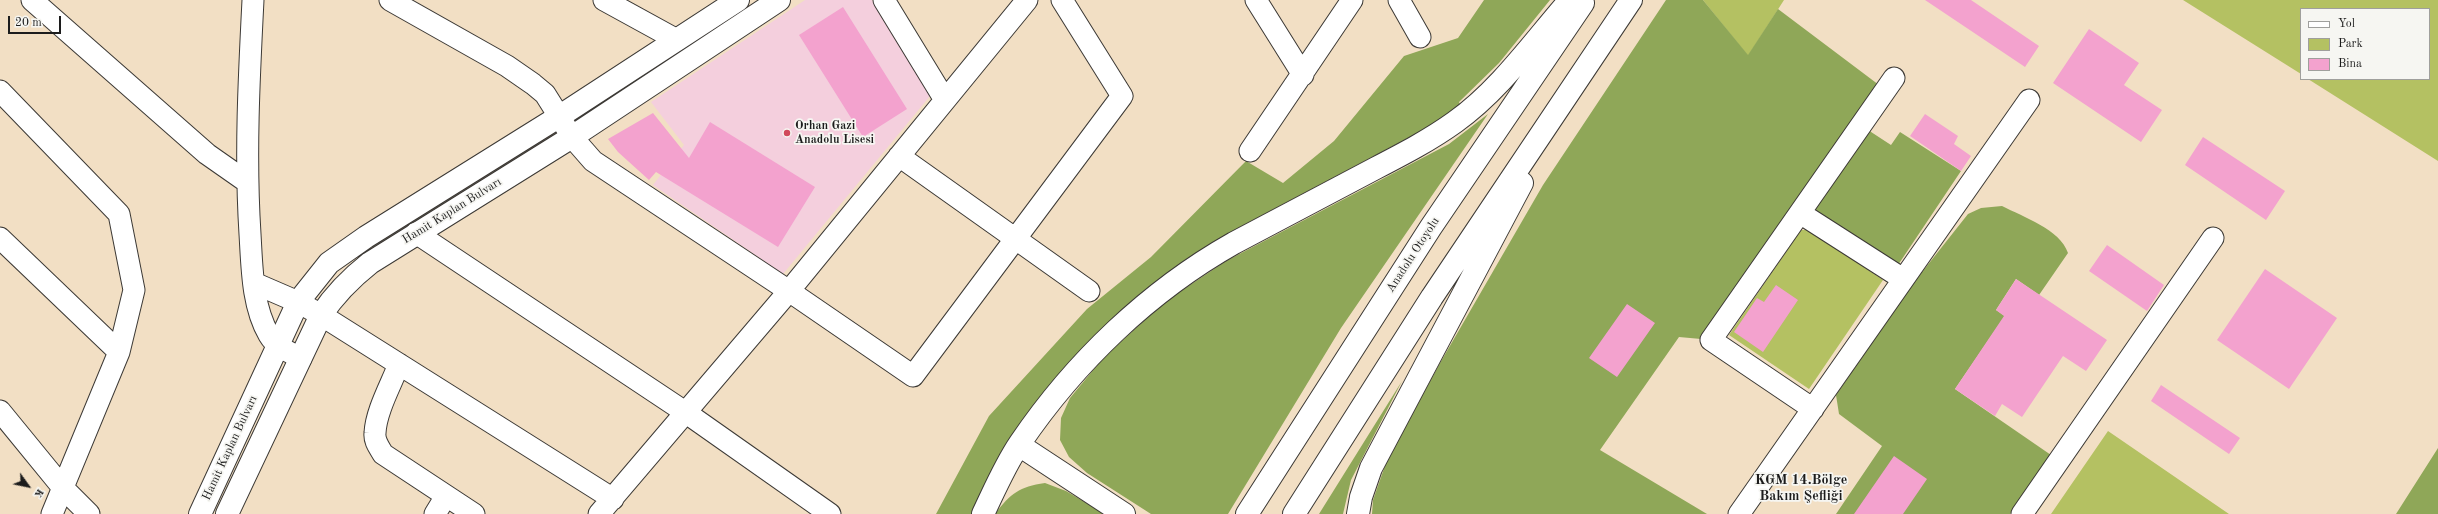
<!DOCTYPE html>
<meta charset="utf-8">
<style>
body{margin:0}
#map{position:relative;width:2438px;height:514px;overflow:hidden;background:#f2dfc4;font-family:"Old Standard TT",serif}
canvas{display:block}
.legend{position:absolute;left:2300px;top:8px;width:130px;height:72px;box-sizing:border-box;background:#f6f6f2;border:1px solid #9f9f9c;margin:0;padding:5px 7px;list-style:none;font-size:12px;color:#1c1c1c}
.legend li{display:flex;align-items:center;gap:8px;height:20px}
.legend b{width:20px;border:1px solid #9f9f9c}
.north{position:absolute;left:8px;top:466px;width:40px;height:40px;-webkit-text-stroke:3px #f6f6f2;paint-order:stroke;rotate:123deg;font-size:11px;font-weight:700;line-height:16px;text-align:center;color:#1c1c1c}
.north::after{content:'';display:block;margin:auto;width:14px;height:18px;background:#1c1c1c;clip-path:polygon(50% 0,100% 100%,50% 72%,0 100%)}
.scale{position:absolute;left:8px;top:16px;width:53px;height:18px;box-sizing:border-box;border:2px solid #1c1c1c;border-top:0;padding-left:5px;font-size:12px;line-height:14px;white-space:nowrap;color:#1c1c1c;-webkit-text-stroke:3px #f6f6f2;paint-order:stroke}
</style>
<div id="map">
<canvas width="2438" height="514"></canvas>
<ul class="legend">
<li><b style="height:5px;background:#fff"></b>Yol</li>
<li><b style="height:11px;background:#b4c162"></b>Park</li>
<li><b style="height:11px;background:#f3a2ce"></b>Bina</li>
</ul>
<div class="north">K</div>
<div class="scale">20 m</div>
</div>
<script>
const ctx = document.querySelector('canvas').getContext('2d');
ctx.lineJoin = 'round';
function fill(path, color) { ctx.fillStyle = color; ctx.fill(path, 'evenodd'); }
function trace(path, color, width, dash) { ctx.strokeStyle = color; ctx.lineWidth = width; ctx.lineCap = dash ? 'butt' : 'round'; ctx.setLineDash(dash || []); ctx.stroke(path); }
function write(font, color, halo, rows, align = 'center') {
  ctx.font = font + ' "Old Standard TT",serif'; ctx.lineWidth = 3.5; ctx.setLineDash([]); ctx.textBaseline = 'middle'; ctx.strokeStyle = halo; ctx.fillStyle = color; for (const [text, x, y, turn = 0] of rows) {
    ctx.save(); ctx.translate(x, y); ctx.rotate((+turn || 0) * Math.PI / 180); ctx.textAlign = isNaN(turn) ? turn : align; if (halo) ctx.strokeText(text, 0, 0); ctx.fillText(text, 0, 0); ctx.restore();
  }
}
const built = new Path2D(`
 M805,0H872L930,96L783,274L653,185L684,145L651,102Z`);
const green = new Path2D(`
 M1703,0H1784L1748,56Z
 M2183,0H2438V161L2308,79H2429V9H2301V74Z
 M1801,230H1809L1883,280L1809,389L1729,335Z
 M2108,431L2229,514H2051Z`);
const forest = new Path2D(`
 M1484,0H1550L1499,63L1459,102L1461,107L1427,128L1238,228L1146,291L973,514H936L989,416L1087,309L1151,257L1246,161L1283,183L1334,141L1404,56L1458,38Z
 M1666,0H1703L1748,55L1778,9L1879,85L1701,339L1679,337L1600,450L1707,514H1372L1373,500L1387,460L1440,363L1543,185Z
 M1488,114L1341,328L1228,514H1151L1087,473L1069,457L1060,440L1061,418L1070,398L1104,357L1166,301L1226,261L1449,144Z
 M1868,130L1891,145L1900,132L1961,171L1898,265L1812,211Z
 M2002,206C2023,217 2060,229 2068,253L2039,295L2016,279L1996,310L2005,316L1955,389L2051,455L2010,514H1836L1882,446L1839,414L1836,395L1911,286L1968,214L1981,208Z
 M1402,381L1351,480L1343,514H1319Z
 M2438,448V514H2396Z
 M1045,483L1066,491L1105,514H995C1011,493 1019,487 1045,483Z`);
const building = new Path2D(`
 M1925,0H1971L2039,46L2025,67Z
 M843,7L907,109L863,137L799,35Z
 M2089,29L2139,63L2124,85L2162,110L2141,142L2053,83Z
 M653,113L689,158L710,122L815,187L778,247L656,172L649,180L618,152L608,139Z
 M1925,114L1958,136L1954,144L1971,156L1961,171L1910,136Z
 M2203,137L2285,191L2266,220L2185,165Z
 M2107,245L2164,285L2147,311L2089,271Z
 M2265,269L2337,318L2289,389L2217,340Z
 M2016,279L2107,340L2086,371L2063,356L2022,417L2002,404L1995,416L1955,389L2004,316L1996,310Z
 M1776,285L1798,300L1763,352L1734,332L1757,298L1764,302Z
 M1627,304L1655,323L1617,377L1589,358Z
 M2161,385L2240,438L2229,454L2151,401Z
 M1894,456L1927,479L1903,514H1854Z`);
const minor = new Path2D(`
 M32,0L207,154L247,182
 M253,0C249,78 245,156 250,234C252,267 252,306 269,335C276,347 289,352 301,358
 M390,0L507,66L533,84L545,94L572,137L593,161L789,291L913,376L1122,96L1062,0
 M604,0L677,40
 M884,0L945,100
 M1256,0L1303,75
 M1399,0L1420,37
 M0,91L119,214L134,290L119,352L52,514
 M1250,151L1352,0
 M899,156L1089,291
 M1800,213L1903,279
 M416,233L685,412L830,514
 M0,238L119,352
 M254,283L298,302L321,315L613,499
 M399,364C391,385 376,411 375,433C374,441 379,447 383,454L474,514
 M1813,409L1711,340L1894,78
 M0,411L63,488L89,514
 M435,514L446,496
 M599,514L789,291L1027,0
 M1739,514L2029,100
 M2022,514L2213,238`);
const major = new Path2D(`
 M200,514L298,302L329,263L366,237L560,116L738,0
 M227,514L321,315C335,294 351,278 370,263L572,137L779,0`);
const highway = new Path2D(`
 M1019,445L1124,514
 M983,514C994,491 1005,465 1020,443C1075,362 1149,291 1234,243C1281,218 1329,193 1376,168C1403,154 1430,140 1455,122C1500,90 1534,41 1570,0
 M1247,514L1431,227L1583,3
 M1294,514L1432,297L1631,0
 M1358,514L1361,497L1371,468L1522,183`);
const markers = [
 [787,133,4,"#d1495b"]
];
const poiNames = [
 ["Orhan Gazi",795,126],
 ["Anadolu Lisesi",795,140]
];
const streetNames = [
 ["Hamit Kaplan Bulvarı",452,211,-32],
 ["Anadolu Otoyolu",1413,255,-57],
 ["Hamit Kaplan Bulvarı",230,448,-65]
];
const quarterNames = [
 ["KGM 14.Bölge",1801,480],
 ["Bakım Şefliği",1801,496]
];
fill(built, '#f4cfdd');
fill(green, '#b4c162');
fill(forest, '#8fa758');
fill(building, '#f3a2ce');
trace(minor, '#3c3935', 23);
trace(major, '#3c3935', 24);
trace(highway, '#3c3935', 24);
trace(minor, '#fff', 21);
trace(major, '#fff', 22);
trace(highway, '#fff', 22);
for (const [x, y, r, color] of markers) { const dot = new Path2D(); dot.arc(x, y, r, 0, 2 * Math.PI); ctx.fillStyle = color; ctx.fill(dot); trace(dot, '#f6f6f2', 1.5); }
write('bold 12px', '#1c1c1c', '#f6f6f2', poiNames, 'left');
write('12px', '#1c1c1c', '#f6f6f2', streetNames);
write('bold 14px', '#1c1c1c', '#f6f6f2', quarterNames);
</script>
